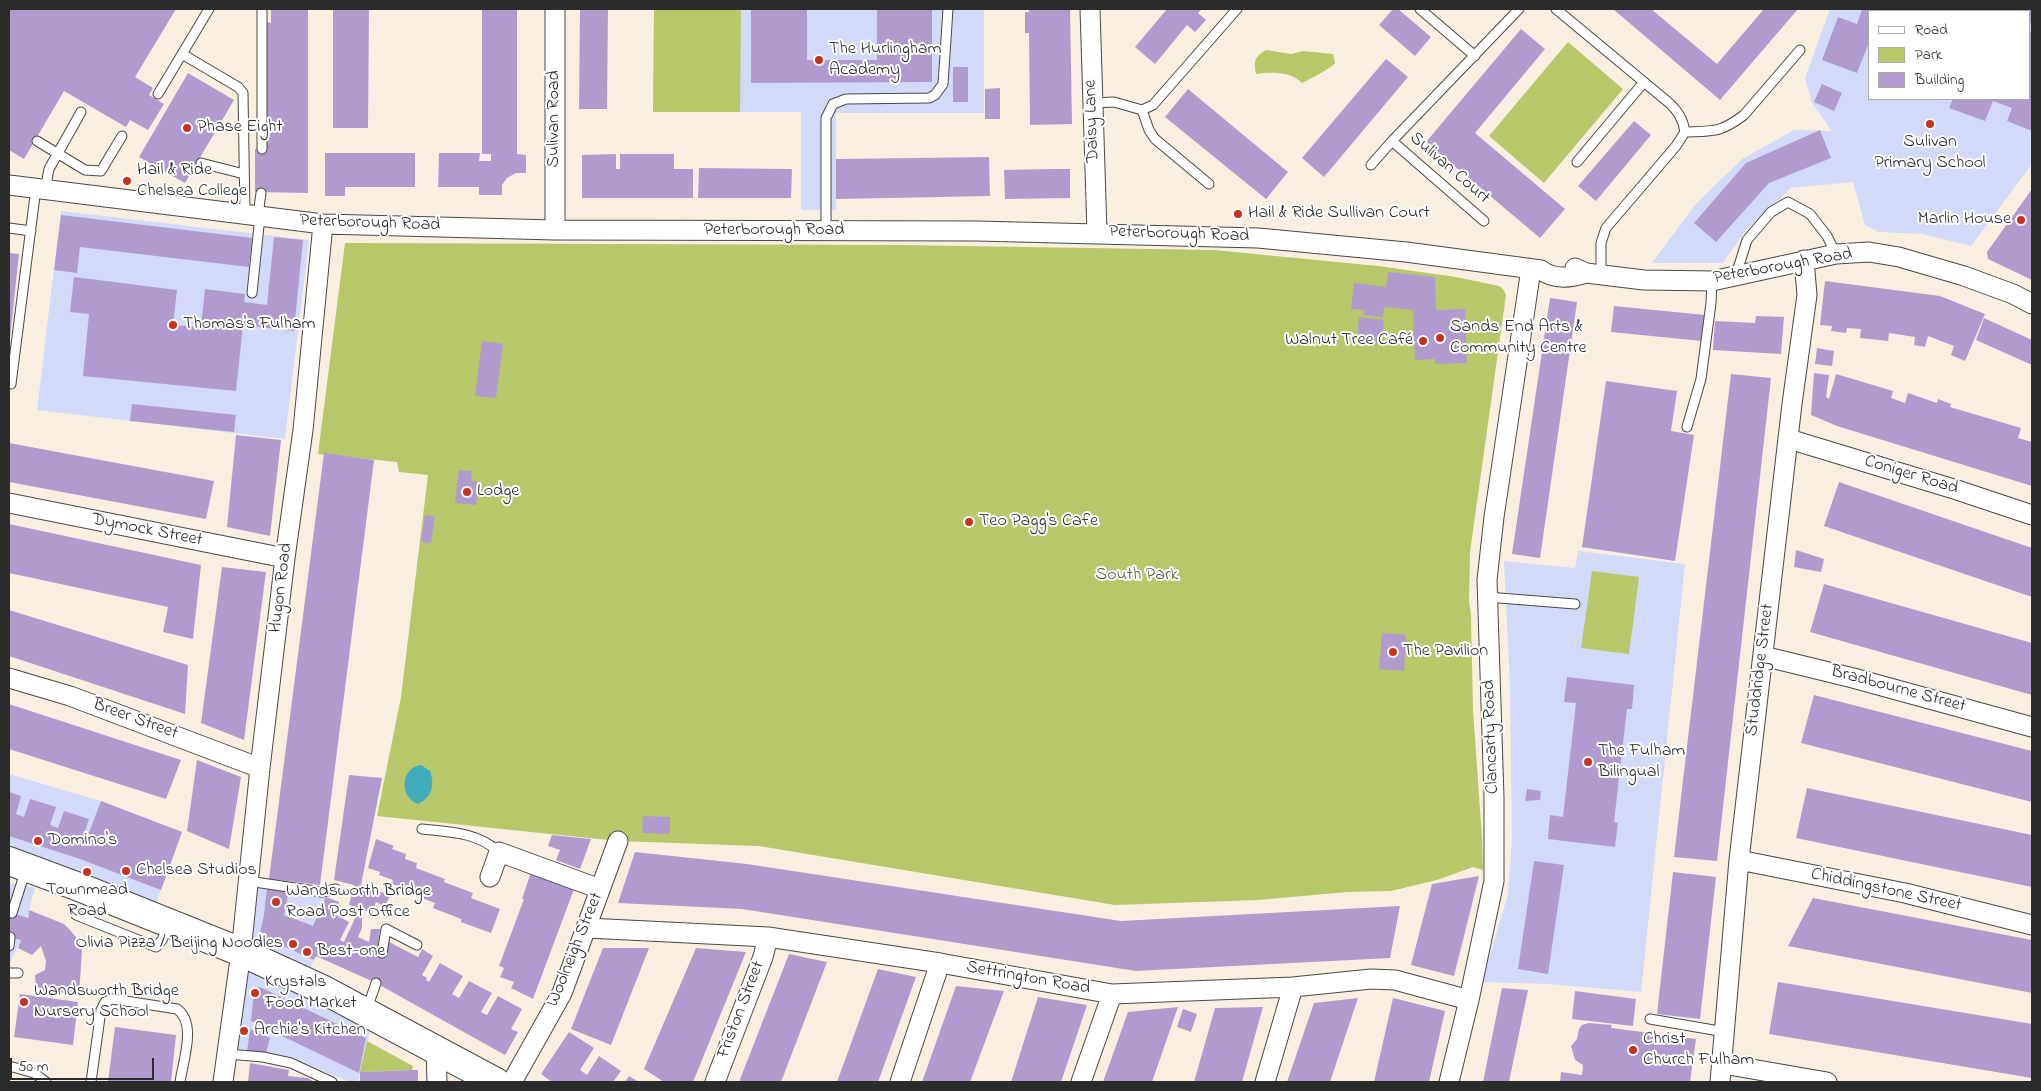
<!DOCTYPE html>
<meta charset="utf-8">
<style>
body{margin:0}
#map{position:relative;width:2041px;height:1091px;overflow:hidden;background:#f9efe1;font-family:"Indie Flower",sans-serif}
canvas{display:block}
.frame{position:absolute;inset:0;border:10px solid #2b2b2b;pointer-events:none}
.legend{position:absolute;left:1868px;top:10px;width:162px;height:90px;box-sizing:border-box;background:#fff;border:1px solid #aaa;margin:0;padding:6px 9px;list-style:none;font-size:15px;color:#2b2b2b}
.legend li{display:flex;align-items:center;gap:10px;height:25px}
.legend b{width:25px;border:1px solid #aaa}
.scale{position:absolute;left:10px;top:1058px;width:144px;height:22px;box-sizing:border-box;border:2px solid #2b2b2b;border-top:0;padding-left:6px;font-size:15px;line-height:18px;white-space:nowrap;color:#2b2b2b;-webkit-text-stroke:4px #fff;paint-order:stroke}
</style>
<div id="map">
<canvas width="2041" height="1091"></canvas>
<div class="frame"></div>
<ul class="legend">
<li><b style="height:6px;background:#fff"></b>Road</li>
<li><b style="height:14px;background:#b7c76a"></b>Park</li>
<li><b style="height:14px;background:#b19bce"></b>Building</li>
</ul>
<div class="scale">50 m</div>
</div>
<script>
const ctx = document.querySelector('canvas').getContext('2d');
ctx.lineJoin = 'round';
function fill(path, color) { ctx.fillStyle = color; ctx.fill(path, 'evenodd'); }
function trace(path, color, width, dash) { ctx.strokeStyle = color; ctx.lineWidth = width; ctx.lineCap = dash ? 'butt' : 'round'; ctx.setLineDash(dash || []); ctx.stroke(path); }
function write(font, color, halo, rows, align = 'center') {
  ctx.font = font + ' "Indie Flower",sans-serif'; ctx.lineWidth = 4; ctx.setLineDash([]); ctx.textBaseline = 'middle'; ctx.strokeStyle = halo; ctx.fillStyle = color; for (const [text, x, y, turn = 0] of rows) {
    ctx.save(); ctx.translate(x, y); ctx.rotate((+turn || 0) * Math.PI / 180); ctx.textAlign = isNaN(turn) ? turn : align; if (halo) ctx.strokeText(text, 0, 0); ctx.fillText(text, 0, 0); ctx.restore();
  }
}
const built = new Path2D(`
 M654,9H984V113H836V210H801V112H653Z
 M1830,9H2032V164L1971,246L1922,234L1879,232L1865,225L1853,182L1791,188L1746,230L1723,263H1652L1695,205L1742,159L1794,130L1832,131L1812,103L1805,78ZM1870,11H2030V99H1870Z
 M61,211L309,240L285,439L37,410Z
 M1578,551L1685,564L1641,992L1549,984L1482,982L1508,894L1512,839L1510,684L1504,561L1575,568Z
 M9,774L101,801L182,832L156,903L75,871L9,852Z
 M256,878L322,889L326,897L339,902L336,915L300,988L371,1027L358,1082H350L293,1059L266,1053L238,1051Z
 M9,883L35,888L21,940L9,964Z`);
const green = new Path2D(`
 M654,9H741L740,112H653Z
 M1568,42L1623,89L1544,183L1489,136Z
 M1266,50L1291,54L1303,51L1333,54L1335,63C1332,68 1308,80 1302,83C1290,71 1272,72 1256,74C1253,62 1255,56 1266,50Z
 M345,243L901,245L1214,250L1378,266L1456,277L1499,286L1503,289L1506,295L1470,552L1469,601L1471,615L1473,710L1482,838L1483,870L1473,867L1437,880L1391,891L1347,892L1258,900L1115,905L759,846L618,841L377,816L401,697L428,475L399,472L397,462L318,454Z
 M1592,571L1639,577L1629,654L1581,648Z
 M367,1041L413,1066L412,1070L360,1072Z`);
const water = new Path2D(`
 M421,765L430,771C435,785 432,797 418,804C399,797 400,768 421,765Z`);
const building = new Path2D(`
 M9,9H176L135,77L153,88L149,95L164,104L148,130L130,120L126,127L64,91L24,159L9,150Z
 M271,9H308V193L255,192V149H267V22L271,23Z
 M333,9H369L368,128H333Z
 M482,9H517V154L526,155V173H516L507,178L502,185V195H479V187H438L439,153H480L479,161H491V154H482Z
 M580,9H608L607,109H579Z
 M751,9H807V60H877V9H932V82L751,83Z
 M1029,9H1070L1072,124L1030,125L1029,33H1025V12H1029Z
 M1167,9H1202L1198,13L1206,20L1195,32L1187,25L1155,64L1135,47Z
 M1393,9H1398L1431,37L1415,56L1379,25Z
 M1613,9H1651L1717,64L1764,9H1798L1720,100Z
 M1862,9H1896L1895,11H1870V40L1857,73L1822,60L1838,17L1857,24Z
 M2017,9H2032V24L2030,23V11H2016Z
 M2032,27V131L2007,121L2012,108L1993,101L1985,121L1949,108L1953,99H2030V33Z
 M1521,29L1545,49L1475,133L1565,209L1540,238L1426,142Z
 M1386,59L1408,77L1324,177L1302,158Z
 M953,67H968V102H953Z
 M188,73L234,100L185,183L139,157Z
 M1822,84L1842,93L1834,111L1814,102Z
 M1000,88V119H985V89Z
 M1188,89L1288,172L1266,199L1165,117Z
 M1634,121L1651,135L1596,201L1578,186Z
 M1820,130L1831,158L1769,183L1716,242L1694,223L1746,163Z
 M325,153H415V187H345V196H325Z
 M616,154V169H620V154H674V169H693V198H582V155Z
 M989,157L990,196L836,199V159Z
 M699,168L792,169L791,198H698Z
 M1052,169H1070V198L1005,199L1004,170Z
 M2032,189V280L1988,259L1987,252Z
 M61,215L252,238L249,267L80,247L77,273L54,270Z
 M274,237L303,240L294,331L243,325L236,391L83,376L89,314L70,312L74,277L177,290L173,325L201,327L205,289L245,294L244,302L267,305Z
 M9,253L19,254L10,338H9Z
 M1388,272L1435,277L1436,310L1465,309L1467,363L1435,364V359L1415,360L1413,310L1384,307L1383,317L1363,315L1364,310L1351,309L1354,283L1386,287Z
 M1825,281L1940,296L1985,314L1965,361L1951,355L1954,346L1928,336L1925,347L1914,345L1915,337L1889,333L1888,341L1860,338L1861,329L1847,328L1846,333L1831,331L1832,326L1820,325Z
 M1550,298L1577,302L1540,558L1512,554Z
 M1614,306L1705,315L1702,341L1611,332Z
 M1756,316L1784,317L1781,354L1713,350L1715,321L1755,323Z
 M1359,317L1384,320L1381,344L1357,341Z
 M1984,318L2032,340V365L1976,340Z
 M482,341L503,344L496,398L475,396Z
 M1817,348L1834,351L1832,366L1815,364Z
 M1814,373L1829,375L1826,397L1829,399L1836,374L1893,391L1891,398L1905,403L1908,393L1937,403L1938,399L1951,404L1950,407L2021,428L2018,438L2032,442V486L1837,426L1811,415Z
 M1731,374L1771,378L1717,861L1674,857Z
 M1606,381L1677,391L1671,431L1694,435L1675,561L1582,547Z
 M132,404L236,415L234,432L130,421Z
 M236,435L281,440L270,536L227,527Z
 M9,443L214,481L206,519L9,482Z
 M324,453L374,460L320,885L269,879Z
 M459,470L472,471L471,481L479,482L476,505L455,503Z
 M1839,482L2032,548V597L1824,526Z
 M425,515L435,516L431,543L421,542Z
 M9,524L201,565L193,639L163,632L168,607L9,573Z
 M1796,550L1824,559L1821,572L1794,567Z
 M222,567L266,572L244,740L201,723Z
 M1824,584L2032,643V695L1810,632Z
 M9,610L188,665L185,714L9,656Z
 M1382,633L1406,635L1404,671L1379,669Z
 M1567,677L1634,685L1632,709H1627L1614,822L1618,823L1615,847L1548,839L1550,815L1563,817L1576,703L1564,702Z
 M1814,695L2032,751V802L1801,743Z
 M9,704L181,760L166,799L9,749Z
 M197,760L241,777L229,849L187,831Z
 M349,775L382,778L361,885L390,895L385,907L376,902L372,913L349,905L354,885L334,880Z
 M1807,788L2032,835V887L1796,838Z
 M1527,789L1541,791L1540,800L1525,801Z
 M9,792L21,796L16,814L24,817L30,799L56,807L50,825L58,828L64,811L89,819L83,837L87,838L101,801L182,832L161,890L80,859L9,836Z
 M643,816L670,817V834L642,833Z
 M552,835L591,839L580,869L556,860L560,850L548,846Z
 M376,839L394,846L392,849L406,854L405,859L417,863L416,868L445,879L444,882L473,893L471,898L500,909L491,933L461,922V919L433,908L435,903L408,893L409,890L392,884L393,880L379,875L380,872L368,868Z
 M635,852L747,864L1121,921L1400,906L1390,958L1136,971L742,909L618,903Z
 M1534,861L1564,865L1548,974L1518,969Z
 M531,872L574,889L533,999L511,988L514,982L500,977L504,968L499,966L524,899H522Z
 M1673,872L1716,877L1700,1019L1657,1014Z
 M1479,876L1454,976L1411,965L1432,884Z
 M267,888L289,890L284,915L313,926L326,897L339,902L336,915L349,922L340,940L344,942L356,916H362V928L358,937L369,942L371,929H380L377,950L386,955L389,942L418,957L422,949L433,956L422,975L427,978L426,980L429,982L440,963L463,976L452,994L459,998L469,981L492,993L481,1012L487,1015L498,996L522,1009L511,1029L518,1032L505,1055L376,983L316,956L314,960L263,937L260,933L264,915Z
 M1813,898L2032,940V993L1788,946Z
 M29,910L64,924L70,930L79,941L82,951L79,995L36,991L35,975L45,970L46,961L41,946L32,955L18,948L21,940L9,937V912L28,918Z
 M603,948H649L611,1045L571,1029Z
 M696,948L746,952L693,1082H664L644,1069Z
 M789,954L827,962L781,1082H739Z
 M878,969L916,977L878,1082H837Z
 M1778,982L2032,1024V1078L1769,1034Z
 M956,986L1004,991L970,1082H922Z
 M260,987L366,1038L359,1073L251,1021L254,989Z
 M1502,988L1528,990L1509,1082H1483Z
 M1575,991L1636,999L1633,1026L1572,1019Z
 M20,994L78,1002L73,1045L14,1037Z
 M1038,997L1087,1005L1061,1082H1011Z
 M1358,998L1330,1082H1287L1314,1003Z
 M1393,998L1445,1011L1429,1082H1374Z
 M1178,1007L1152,1082H1103L1128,1012Z
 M1263,1007L1242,1082H1194L1215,1008Z
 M1183,1009L1197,1014L1191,1032L1177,1027Z
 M1589,1023L1612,1025L1611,1028L1696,1039L1690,1082H1560L1561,1072L1582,1075L1583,1065L1575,1060L1571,1046L1577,1039L1579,1029L1582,1025Z
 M115,1027L176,1035L171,1082H108Z
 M250,1029L270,1038L266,1053L247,1052Z
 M569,1032L594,1048L580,1070L587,1075L599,1056L621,1071L613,1082H552L541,1074Z
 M250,1063L289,1070L288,1076L308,1078L314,1082H248Z
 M412,1070H418V1082H360V1072Z
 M629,1076L639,1082H625Z`);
const lane = new Path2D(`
 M1420,9L1475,56
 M1556,9L1668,102C1678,111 1683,119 1685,132L1676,146L1606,228L1601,243V274
 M182,54L238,87L243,93L245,214
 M158,94L209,9
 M1093,103L1114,102L1142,110L1153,105L1237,9
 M1142,110L1149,130L1155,139L1209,184
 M1685,132C1714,131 1720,133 1744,115L1800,50
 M37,141L85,170L101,171L122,136
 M262,149V9
 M1577,162L1644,82
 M201,163L244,174
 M1371,165L1392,141
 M45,190L49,169L81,112
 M258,215L261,193
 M1484,221L1392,141L1519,9
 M9,228L31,231
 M826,231V118L833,104L846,99L929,98L935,95L943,84L948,9
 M1736,275L1747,240L1771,212L1788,202L1810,214L1827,236L1836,254
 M252,293L260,216
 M11,384L36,188
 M1687,427L1701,379L1711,303L1712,281
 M1487,597L1575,604
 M422,829C450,832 477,832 499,852
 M248,881L322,892L336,889
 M12,913L26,869
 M76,915L156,947L162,940L169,925
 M9,946L10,937
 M382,953L386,929L417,945
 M9,973H18
 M367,1009L376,983
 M1650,1019L1725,1032
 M227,1054L263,1057L291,1063L332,1082
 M9,1066L34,1073L46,1082
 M91,1082L101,1010L105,1002L113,999L177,1009C197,1023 183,1061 180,1082`);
const street = new Path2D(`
 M555,9V230
 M1090,9L1097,233
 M9,185L323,224L555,230L977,231L1258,238L1406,252L1541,270C1554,280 1571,278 1586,273
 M1575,268L1586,273L1644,280L1712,281L1836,254L1869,252L1899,257L1964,276L2013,294L2032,304
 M1789,439L1957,490L2032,515
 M9,503L285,558
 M1763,656L1853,678L2032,727
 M9,678L70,696L260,768
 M1739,860L1905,893L2032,925
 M490,877L499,852L600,889
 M587,928L768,937L940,963L1112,994L1293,987L1371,979L1395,980L1469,1000
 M436,1049L437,1082
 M1723,1064L1827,1082
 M223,1082L241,952L260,768L285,558L303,430L323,224
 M512,1082L562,993L618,841
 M715,1082L763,957L768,937
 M900,1082L940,963
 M1081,1082L1112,994
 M1265,1082L1293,987
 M1449,1082L1469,1000L1494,881V797L1487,580L1494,517L1531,269
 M1720,1082L1739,860L1792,404L1807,295L1804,260`);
const primary = new Path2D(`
 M9,861L79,887L241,952L324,990L496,1082`);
const markers = [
 [819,60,5,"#c8321e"],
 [1930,124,5,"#c8321e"],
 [187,128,5,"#c8321e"],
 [127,181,5,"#c8321e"],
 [1238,214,5,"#c8321e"],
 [2021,220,5,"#c8321e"],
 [173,325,5,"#c8321e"],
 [1440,338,5,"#c8321e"],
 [1423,341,5,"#c8321e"],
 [467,492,5,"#c8321e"],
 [969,522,5,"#c8321e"],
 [1393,652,5,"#c8321e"],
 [1588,762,5,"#c8321e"],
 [38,841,5,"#c8321e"],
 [126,871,5,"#c8321e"],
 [87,872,5,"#c8321e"],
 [276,902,5,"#c8321e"],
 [293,944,5,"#c8321e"],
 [307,952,5,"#c8321e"],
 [255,993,5,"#c8321e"],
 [24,1002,5,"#c8321e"],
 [244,1031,5,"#c8321e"],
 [1633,1050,5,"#c8321e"]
];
const poiNames = [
 ["The Hurlingham",829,50],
 ["Academy",829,71],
 ["Phase Eight",197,128],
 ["Sulivan",1930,143,"center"],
 ["Primary School",1930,164,"center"],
 ["Hail & Ride",137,171],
 ["Chelsea College",137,192],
 ["Hail & Ride Sullivan Court",1248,214],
 ["Marlin House",2011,220,"right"],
 ["Thomas's Fulham",183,325],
 ["Sands End Arts &",1450,328],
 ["Community Centre",1450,349],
 ["Walnut Tree Café",1413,341,"right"],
 ["Lodge",477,492],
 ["Teo Pagg's Cafe",979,522],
 ["The Pavilion",1403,652],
 ["The Fulham",1598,752],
 ["Bilingual",1598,773],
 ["Domino's",48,841],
 ["Chelsea Studios",136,871],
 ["Townmead",87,891,"center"],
 ["Road",87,912,"center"],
 ["Wandsworth Bridge",286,892],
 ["Road Post Office",286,913],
 ["Olivia Pizza / Beijing Noodles",283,944,"right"],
 ["Best-one",317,952],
 ["Krystals",265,983],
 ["Food Market",265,1004],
 ["Wandsworth Bridge",34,992],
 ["Nursery School",34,1013],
 ["Archie's Kitchen",254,1031],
 ["Christ",1643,1040],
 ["Church Fulham",1643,1061]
];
const streetNames = [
 ["Sulivan Road",555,119,-90],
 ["Daisy Lane",1093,121,-92],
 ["Sulivan Court",1449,169,41],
 ["Peterborough Road",370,224,2],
 ["Peterborough Road",774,231],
 ["Peterborough Road",1179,235,2],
 ["Peterborough Road",1783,267,-10],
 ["Coniger Road",1911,476,17],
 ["Dymock Street",147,531,11],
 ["Hugon Road",282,588,-83],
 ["Studdridge Street",1761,670,-83],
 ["Bradbourne Street",1898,690,15],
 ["Breer Street",135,720,20],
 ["Clancarty Road",1492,737,-92],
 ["Chiddingstone Street",1886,891,12],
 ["Woolneigh Street",576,950,-68],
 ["Settrington Road",1028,979,10],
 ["Friston Street",742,1010,-69]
];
const parkNames = [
 ["South Park",1137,576]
];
fill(built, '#d3d9f9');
fill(green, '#b7c76a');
fill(water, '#40adbe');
fill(building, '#b19bce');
trace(lane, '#4a4846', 11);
trace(street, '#4a4846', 21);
trace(primary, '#4a4846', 30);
trace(lane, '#fff', 9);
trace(street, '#fff', 19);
trace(primary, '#fff', 28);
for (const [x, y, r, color] of markers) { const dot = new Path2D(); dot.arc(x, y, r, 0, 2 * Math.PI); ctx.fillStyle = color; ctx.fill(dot); trace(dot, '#fff', 2); }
write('18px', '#2b2b2b', '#fff', poiNames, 'left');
write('18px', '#2b2b2b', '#fff', streetNames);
write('18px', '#555a3e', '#fff', parkNames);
</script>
